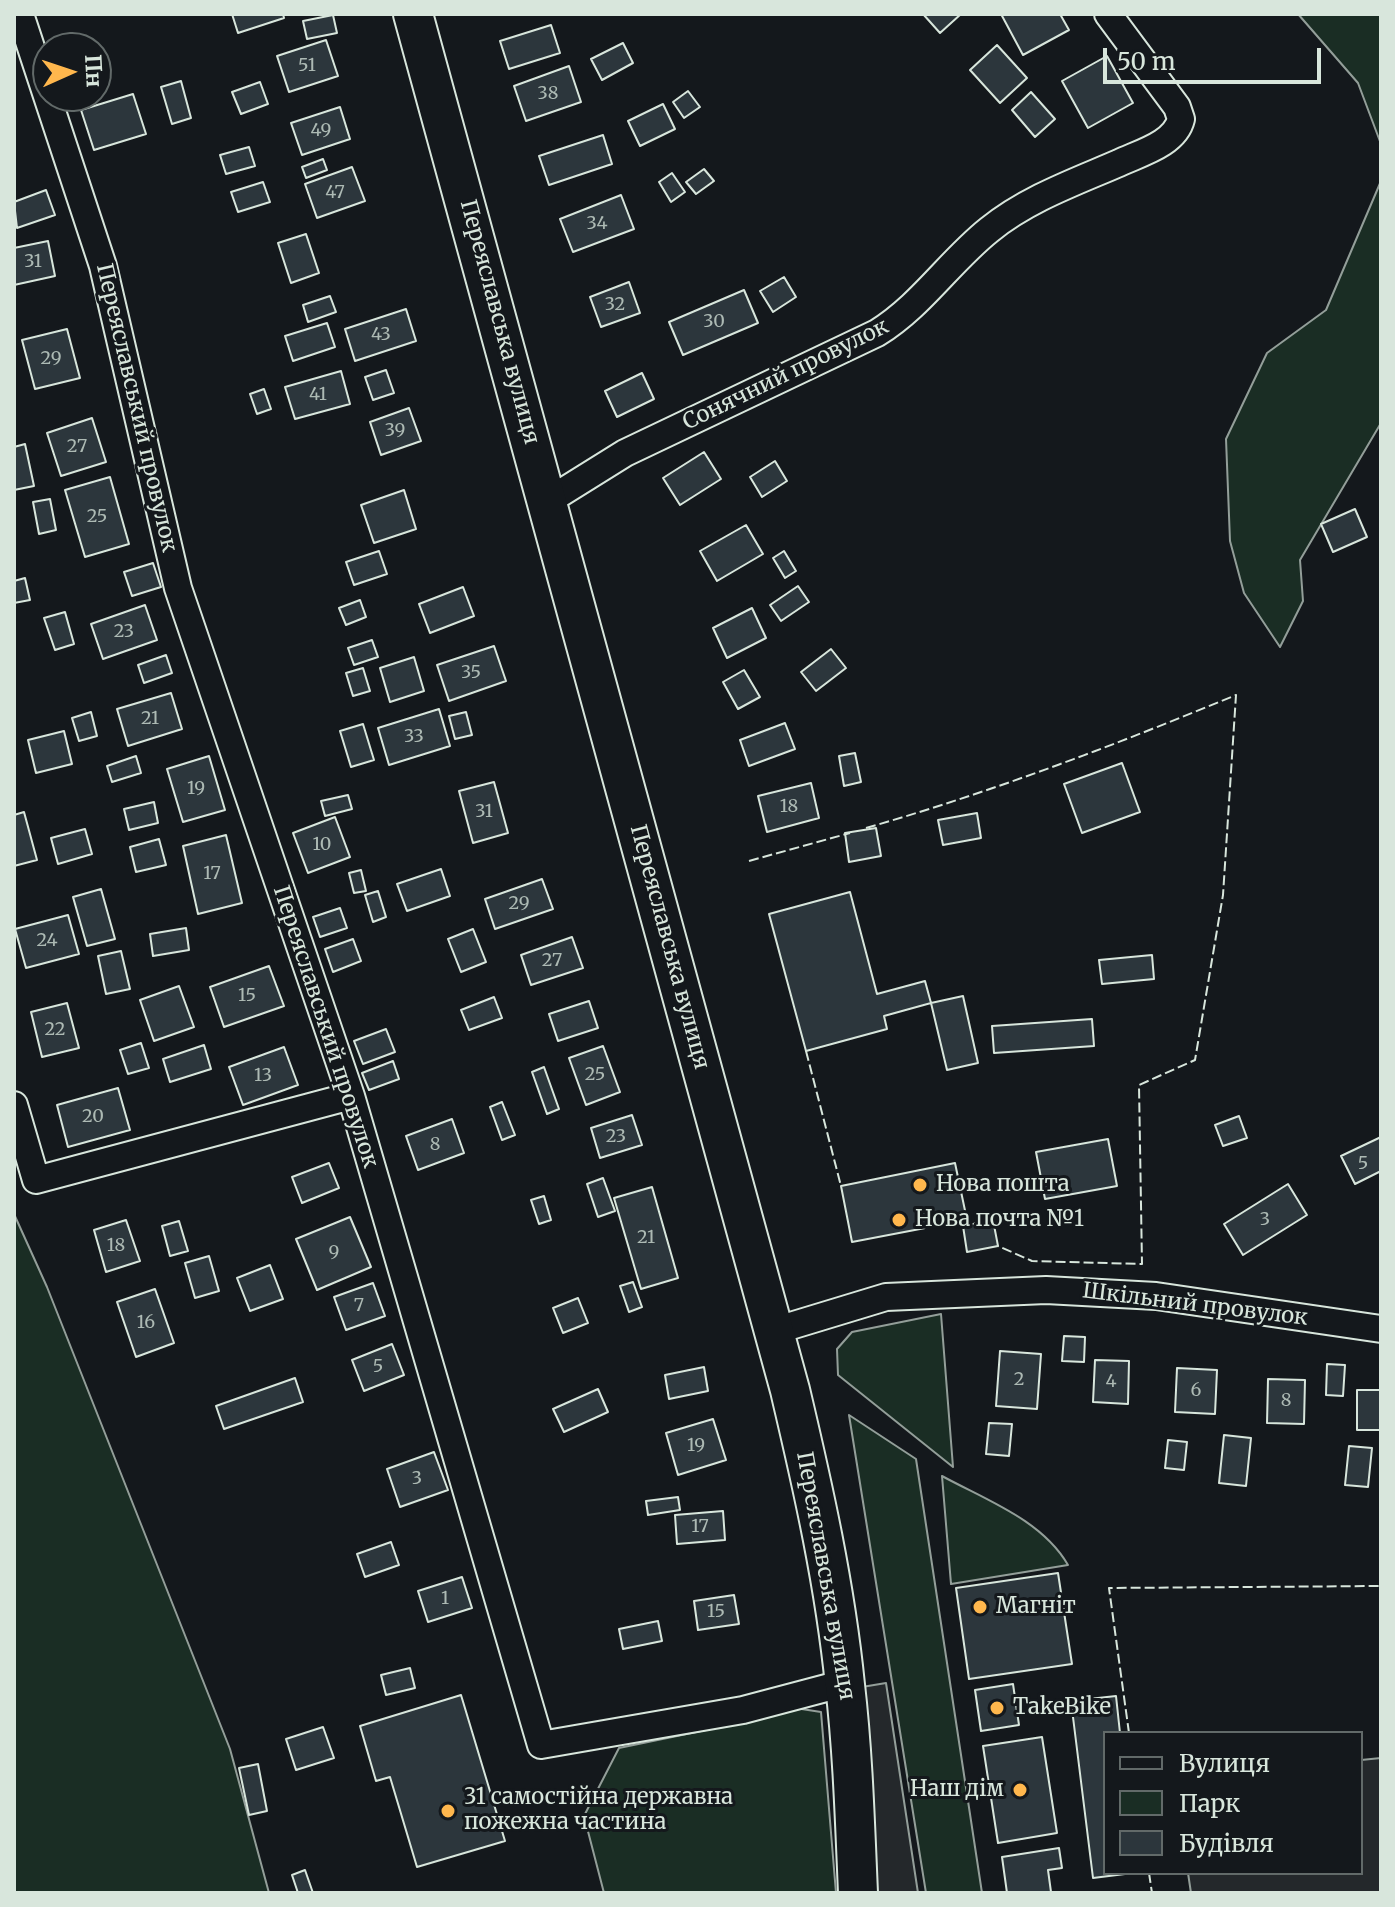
<!DOCTYPE html>
<meta charset="utf-8">
<style>
body{margin:0}
#map{position:relative;width:1395px;height:1907px;overflow:hidden;background:#14181c;font-family:Merriweather,serif}
canvas{display:block}
.frame{position:absolute;inset:0;border:16px solid #d8e6dc;pointer-events:none}
.legend{position:absolute;left:1103px;top:1731px;width:260px;height:144px;box-sizing:border-box;background:#14181c;border:2px solid #626a69;margin:0;padding:10px 14px;list-style:none;font-size:24px;color:#d8e6dc}
.legend li{display:flex;align-items:center;gap:16px;height:40px}
.legend b{width:40px;border:2px solid #626a69}
.north{position:absolute;left:32px;top:32px;width:80px;height:80px;box-sizing:border-box;background:#14181c;border:2px solid #626a69;border-radius:50%;rotate:87deg;font-size:22px;font-weight:700;line-height:32px;text-align:center;color:#d8e6dc}
.north::after{content:'';display:block;margin:auto;width:28px;height:36px;background:#ffb74d;clip-path:polygon(50% 0,100% 100%,50% 72%,0 100%)}
.scale{position:absolute;left:1103px;top:48px;width:218px;height:36px;box-sizing:border-box;border:4px solid #d8e6dc;border-top:0;padding-left:10px;font-size:24px;line-height:28px;white-space:nowrap;color:#d8e6dc;-webkit-text-stroke:6px #14181c;paint-order:stroke}
</style>
<div id="map">
<canvas width="1395" height="1907"></canvas>
<div class="frame"></div>
<ul class="legend">
<li><b style="height:10px;background:#14181c"></b>Вулиця</li>
<li><b style="height:22px;background:#1a2d24"></b>Парк</li>
<li><b style="height:22px;background:#2c363c"></b>Будівля</li>
</ul>
<div class="north">Пн</div>
<div class="scale">50 m</div>
</div>
<script>
const ctx = document.querySelector('canvas').getContext('2d');
ctx.lineJoin = 'round';
function fill(path, color) { ctx.fillStyle = color; ctx.fill(path, 'evenodd'); }
function trace(path, color, width, dash) { ctx.strokeStyle = color; ctx.lineWidth = width; ctx.lineCap = dash ? 'butt' : 'round'; ctx.setLineDash(dash || []); ctx.stroke(path); }
function write(font, color, halo, rows, align = 'center') {
  ctx.font = font + ' Merriweather,serif'; ctx.lineWidth = 6; ctx.setLineDash([]); ctx.textBaseline = 'middle'; ctx.strokeStyle = halo; ctx.fillStyle = color; for (const [text, x, y, turn = 0] of rows) {
    ctx.save(); ctx.translate(x, y); ctx.rotate((+turn || 0) * Math.PI / 180); ctx.textAlign = isNaN(turn) ? turn : align; if (halo) ctx.strokeText(text, 0, 0); ctx.fillText(text, 0, 0); ctx.restore();
  }
}
const green = new Path2D(`
 M1298,14H1381V144L1358,83Z
 M1381,181V423L1300,560L1303,601L1280,647L1244,593L1230,541L1226,439L1267,353L1326,310Z
 M14,1214L47,1287L230,1749L269,1893H14Z
 M941,1314L953,1467L838,1375L837,1349L852,1332Z
 M849,1415L916,1459L982,1893H926Z
 M942,1476C986,1500 1042,1520 1068,1565L951,1584Z
 M782,1706L821,1712L836,1893H604L584,1816L619,1748L735,1724Z`);
const parking = new Path2D(`
 M886,1683L918,1893H876L862,1687Z
 M1381,1758V1893H1191L1188,1873H1361V1760Z`);
const building = new Path2D(`
 M232,14H283L284,18L238,33Z
 M923,14H961L940,33Z
 M1001,14H1060L1069,30L1023,55Z
 M333,15L337,33L307,39L303,21Z
 M551,25L560,53L509,69L500,41Z
 M326,40L338,76L289,92L277,56Z
 M623,43L633,63L602,80L591,59Z
 M997,45L1027,78L1000,103L970,70Z
 M1107,56L1133,103L1088,128L1062,81Z
 M569,66L581,102L526,121L514,86Z
 M181,81L191,118L172,124L161,87Z
 M260,82L268,104L241,114L232,92Z
 M688,91L700,107L684,118L673,102Z
 M1031,92L1055,119L1035,137L1012,110Z
 M133,94L146,134L94,150L81,110Z
 M663,104L675,129L640,146L628,121Z
 M340,107L350,139L302,155L291,123Z
 M603,135L612,164L549,185L539,156Z
 M249,147L255,166L226,174L220,155Z
 M323,159L327,170L306,178L302,167Z
 M352,167L365,201L317,218L305,184Z
 M704,169L714,181L696,194L686,182Z
 M672,173L685,192L671,202L659,182Z
 M263,182L270,202L238,212L231,192Z
 M46,190L55,215L17,228L14,202Z
 M621,195L634,229L573,252L560,219Z
 M306,234L319,273L291,283L278,243Z
 M48,241L55,276L14,285V248Z
 M784,277L796,297L773,312L760,291Z
 M629,282L640,313L601,327L590,297Z
 M744,290L758,323L683,355L669,322Z
 M330,296L336,312L308,322L303,305Z
 M406,309L416,341L355,361L345,329Z
 M327,323L335,347L293,361L285,336Z
 M67,329L80,378L35,389L22,340Z
 M386,370L394,393L373,400L365,377Z
 M341,371L350,404L295,419L285,387Z
 M642,373L654,399L617,417L605,391Z
 M264,389L271,409L257,414L250,394Z
 M409,408L421,441L381,455L370,422Z
 M92,418L106,462L61,476L47,433Z
 M25,444L34,486L14,490V447Z
 M704,452L721,479L680,505L663,478Z
 M775,461L787,481L762,497L750,477Z
 M110,477L129,544L85,557L65,490Z
 M404,490L416,529L374,543L361,505Z
 M50,499L56,530L39,534L33,502Z
 M1355,509L1367,537L1333,552L1321,524Z
 M746,525L763,554L717,581L700,551Z
 M379,551L387,574L354,585L346,562Z
 M784,551L796,571L785,578L773,558Z
 M153,563L161,587L132,596L124,572Z
 M25,578L30,600L14,603V581Z
 M798,586L809,602L781,621L770,605Z
 M463,587L474,616L430,633L419,604Z
 M360,600L366,617L346,625L339,608Z
 M145,605L157,640L103,659L91,624Z
 M752,608L766,638L727,658L713,628Z
 M65,612L74,644L55,650L44,618Z
 M372,640L378,657L354,665L348,648Z
 M494,646L506,681L449,701L437,665Z
 M831,649L846,668L816,691L801,672Z
 M166,655L172,673L144,683L138,665Z
 M414,657L424,691L390,702L380,668Z
 M363,668L370,691L353,696L346,673Z
 M744,670L760,697L738,709L723,682Z
 M171,693L182,729L128,746L117,709Z
 M439,709L450,746L389,765L378,728Z
 M91,712L97,736L79,741L72,718Z
 M466,712L472,735L455,739L449,716Z
 M785,723L795,749L749,766L740,740Z
 M363,724L374,760L351,767L340,731Z
 M64,731L72,764L36,773L28,740Z
 M855,753L861,782L844,786L839,756Z
 M136,756L141,773L112,782L107,766Z
 M209,756L225,810L183,822L167,769Z
 M1122,763L1140,812L1082,833L1064,784Z
 M494,782L508,833L473,843L459,791Z
 M811,783L819,818L767,832L758,796Z
 M348,795L352,809L325,816L321,801Z
 M154,802L158,823L129,830L124,809Z
 M24,812L37,860L14,866V815Z
 M977,813L981,838L943,845L938,820Z
 M335,817L350,857L308,873L293,833Z
 M876,828L881,856L849,862L845,833Z
 M85,829L92,854L58,864L51,838Z
 M226,835L242,903L198,914L183,846Z
 M159,839L166,865L136,872L130,847Z
 M441,869L450,896L407,911L397,884Z
 M361,870L366,891L354,893L349,873Z
 M542,879L553,909L495,929L485,899Z
 M101,889L115,939L87,946L73,897Z
 M378,891L386,917L373,922L365,895Z
 M850,892L877,994L925,981L931,1003L884,1016L887,1029L806,1051L769,914Z
 M340,908L347,928L320,937L313,917Z
 M68,915L79,954L26,968L15,929Z
 M186,928L189,950L153,956L150,934Z
 M473,929L486,962L461,972L448,939Z
 M572,937L583,968L531,985L521,955Z
 M353,939L361,961L333,972L325,949Z
 M121,951L130,989L106,994L98,956Z
 M1152,955L1154,979L1102,984L1099,960Z
 M269,966L284,1006L224,1027L210,987Z
 M179,986L194,1027L154,1041L140,1000Z
 M963,996L978,1063L947,1070L931,1003Z
 M494,997L502,1018L469,1030L461,1010Z
 M589,1001L598,1028L558,1041L549,1014Z
 M67,1003L79,1048L42,1057L31,1012Z
 M1092,1019L1094,1046L994,1053L992,1026Z
 M386,1029L395,1052L363,1064L354,1041Z
 M141,1043L149,1068L128,1074L120,1050Z
 M204,1045L211,1069L170,1082L163,1059Z
 M603,1046L620,1092L586,1105L569,1058Z
 M284,1047L298,1085L243,1105L229,1067Z
 M393,1061L399,1079L369,1090L362,1073Z
 M544,1067L559,1109L547,1114L532,1072Z
 M118,1088L130,1130L68,1147L57,1105Z
 M502,1102L515,1135L502,1140L490,1107Z
 M632,1115L642,1145L600,1158L591,1128Z
 M1239,1116L1247,1138L1223,1146L1215,1125Z
 M452,1119L464,1153L418,1170L406,1136Z
 M1381,1137V1171L1355,1184L1341,1156Z
 M1108,1139L1117,1186L1045,1199L1036,1152Z
 M329,1163L339,1188L302,1203L292,1177Z
 M955,1163L967,1220L852,1242L841,1186Z
 M603,1178L615,1211L598,1217L587,1184Z
 M1288,1184L1307,1215L1243,1255L1224,1224Z
 M652,1187L678,1278L641,1289L614,1198Z
 M544,1196L551,1220L539,1224L531,1200Z
 M350,1217L371,1267L317,1290L296,1239Z
 M126,1220L140,1261L106,1272L94,1230Z
 M993,1220L998,1246L967,1252L963,1226Z
 M179,1221L188,1251L170,1256L162,1226Z
 M209,1256L219,1291L195,1298L185,1263Z
 M270,1265L283,1299L250,1311L237,1278Z
 M633,1282L642,1307L629,1312L620,1286Z
 M373,1283L385,1316L346,1330L334,1297Z
 M155,1289L174,1343L136,1357L117,1302Z
 M578,1298L588,1323L563,1333L553,1308Z
 M1064,1336L1085,1337L1084,1362L1062,1361Z
 M392,1344L404,1375L364,1391L352,1360Z
 M1000,1351L1041,1354L1037,1409L996,1406Z
 M1095,1360L1129,1361L1128,1404L1093,1402Z
 M1327,1364L1345,1365L1343,1396L1326,1395Z
 M704,1367L708,1391L669,1399L665,1375Z
 M1177,1368L1217,1370L1215,1414L1175,1412Z
 M295,1378L303,1402L224,1429L216,1406Z
 M1268,1379L1305,1380L1304,1424L1267,1423Z
 M598,1389L608,1412L564,1432L553,1409Z
 M1357,1390H1381V1430H1357Z
 M713,1419L726,1460L678,1475L666,1433Z
 M989,1423L1012,1424L1009,1456L986,1454Z
 M1224,1435L1251,1438L1246,1486L1219,1483Z
 M1168,1440L1187,1442L1184,1470L1165,1468Z
 M1349,1446L1372,1448L1368,1487L1345,1485Z
 M434,1452L448,1490L400,1507L387,1469Z
 M678,1497L680,1510L648,1515L646,1501Z
 M723,1511L725,1540L677,1544L675,1515Z
 M391,1542L399,1565L365,1577L357,1554Z
 M1058,1573L1072,1664L969,1679L956,1588Z
 M462,1577L472,1608L428,1622L418,1591Z
 M734,1595L739,1624L698,1630L694,1601Z
 M658,1621L662,1641L623,1649L619,1629Z
 M410,1668L415,1688L386,1695L381,1675Z
 M1013,1684L1019,1725L981,1731L975,1690Z
 M461,1695L505,1841L417,1867L390,1777L376,1781L360,1726Z
 M1116,1696L1120,1733H1105V1873H1133L1093,1878L1071,1701Z
 M323,1727L334,1758L296,1770L286,1739Z
 M1042,1737L1057,1833L998,1843L983,1746Z
 M258,1764L267,1811L249,1815L239,1768Z
 M1059,1848L1062,1868L1048,1870L1051,1892L1007,1893L1002,1857Z
 M305,1870L313,1893H298L292,1875Z`);
const minor = new Path2D(`
 M20,14L103,266L178,588L351,1096L541,1745L743,1710L845,1683
 M548,501L625,453L877,333C921,306 949,262 989,230C1027,199 1075,182 1119,163C1140,153 1175,144 1181,119L1177,107L1108,14
 M14,1105L36,1180L351,1096
 M774,1331L886,1297L1046,1290L1156,1296L1381,1329`);
const secondary = new Path2D(`
 M413,14L790,1390C813,1487 835,1585 845,1685C853,1754 855,1824 858,1893`);
const fence = new Path2D(`
 M866,828C992,792 1115,745 1236,695L1223,895L1195,1060L1139,1085L1142,1264L1032,1261L998,1246
 M749,861L850,833
 M806,1051L841,1186
 M1129,1733L1109,1588L1381,1586
 M1149,1873L1152,1893`);
const markers = [
 [920,1185,8,"#ffb74d"],
 [899,1220,8,"#ffb74d"],
 [980,1607,8,"#ffb74d"],
 [997,1708,8,"#ffb74d"],
 [1020,1790,8,"#ffb74d"],
 [448,1811,8,"#ffb74d"]
];
const numberNames = [
 ["51",307,66],
 ["38",548,94],
 ["49",321,131],
 ["47",335,193],
 ["34",597,224],
 ["31",33,262],
 ["32",615,305],
 ["30",714,322],
 ["43",381,335],
 ["29",51,359],
 ["41",318,395],
 ["39",395,431],
 ["27",77,447],
 ["25",97,517],
 ["23",124,632],
 ["35",471,673],
 ["21",150,719],
 ["33",414,737],
 ["19",196,789],
 ["18",789,807],
 ["31",484,812],
 ["10",322,845],
 ["17",212,874],
 ["29",519,904],
 ["24",47,941],
 ["27",552,961],
 ["15",247,996],
 ["22",55,1030],
 ["25",595,1075],
 ["13",263,1076],
 ["20",93,1117],
 ["23",616,1137],
 ["8",435,1145],
 ["5",1363,1164],
 ["3",1265,1220],
 ["21",646,1238],
 ["18",116,1246],
 ["9",334,1253],
 ["7",359,1306],
 ["16",146,1323],
 ["5",378,1367],
 ["2",1019,1380],
 ["4",1111,1382],
 ["6",1196,1391],
 ["8",1286,1401],
 ["19",696,1446],
 ["3",417,1479],
 ["17",700,1527],
 ["1",445,1599],
 ["15",716,1612]
];
const streetNames = [
 ["Переяславська вулиця",499,322,75],
 ["Сонячний провулок",786,375,-26],
 ["Переяславський провулок",136,408,77],
 ["Переяславська вулиця",669,947,75],
 ["Переяславський провулок",325,1027,72],
 ["Шкільний провулок",1195,1305,7],
 ["Переяславська вулиця",825,1576,80]
];
const poiNames = [
 ["Нова пошта",936,1185],
 ["Нова почта №1",915,1220],
 ["Магніт",996,1607],
 ["TakeBike",1013,1708],
 ["Наш дім",1004,1790,"right"],
 ["31 самостійна державна",464,1798],
 ["пожежна частина",464,1823]
];
fill(green, '#1a2d24');
trace(green, '#939e99', 2);
fill(parking, '#24282b');
trace(parking, '#939e99', 2);
fill(building, '#2c363c');
trace(building, '#d8e6dc', 2);
trace(minor, '#d8e6dc', 30);
trace(secondary, '#d8e6dc', 42);
trace(minor, '#14181c', 26);
trace(secondary, '#14181c', 38);
trace(fence, '#d8e6dc', 2, [10, 4]);
for (const [x, y, r, color] of markers) { const dot = new Path2D(); dot.arc(x, y, r, 0, 2 * Math.PI); ctx.fillStyle = color; ctx.fill(dot); trace(dot, '#14181c', 3); }
write('18px', '#adbab4', null, numberNames);
write('22px', '#d8e6dc', '#14181c', streetNames);
write('22px', '#d8e6dc', '#14181c', poiNames, 'left');
</script>
